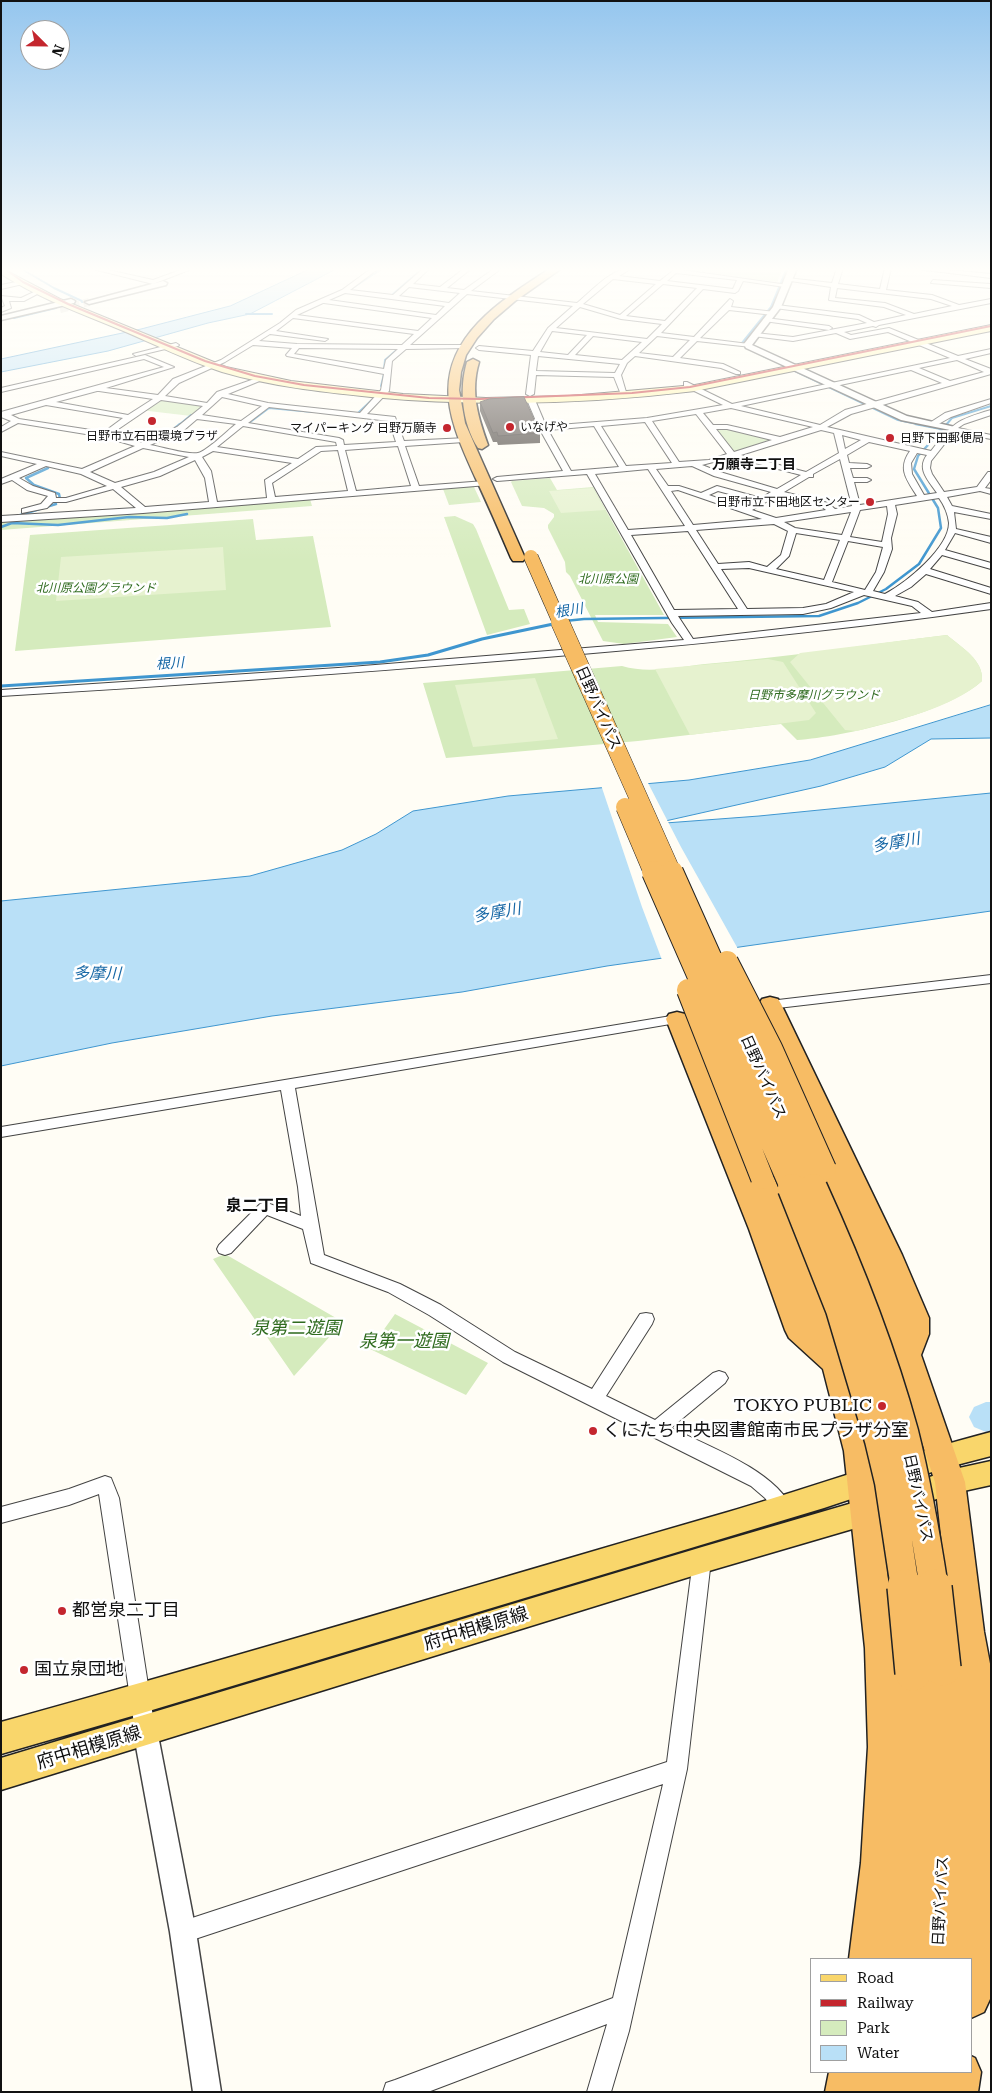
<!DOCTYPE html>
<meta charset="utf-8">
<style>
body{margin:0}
#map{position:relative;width:992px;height:2093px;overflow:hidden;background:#fffdf5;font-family:"Roboto Serif",serif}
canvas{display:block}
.frame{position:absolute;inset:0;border:2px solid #111;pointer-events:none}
.legend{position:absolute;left:810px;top:1958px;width:162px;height:115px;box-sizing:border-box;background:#fff;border:1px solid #a0a0a0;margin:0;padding:6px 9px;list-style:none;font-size:15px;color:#111}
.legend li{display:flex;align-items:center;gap:10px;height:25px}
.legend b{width:25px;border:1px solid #a0a0a0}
.north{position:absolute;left:20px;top:20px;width:50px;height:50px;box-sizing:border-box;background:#fff;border:1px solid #a0a0a0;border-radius:50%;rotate:113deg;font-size:14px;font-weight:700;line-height:20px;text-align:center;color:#111}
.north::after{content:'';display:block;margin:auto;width:18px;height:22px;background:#c4262e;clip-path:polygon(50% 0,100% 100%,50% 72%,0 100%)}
</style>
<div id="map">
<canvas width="992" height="2093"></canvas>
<div class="frame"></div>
<ul class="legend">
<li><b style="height:6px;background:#f9d66b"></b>Road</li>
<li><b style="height:6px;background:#c4262e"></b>Railway</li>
<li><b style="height:14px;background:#d5ebbd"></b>Park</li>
<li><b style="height:14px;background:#b9e0f7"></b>Water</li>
</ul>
<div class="north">N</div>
</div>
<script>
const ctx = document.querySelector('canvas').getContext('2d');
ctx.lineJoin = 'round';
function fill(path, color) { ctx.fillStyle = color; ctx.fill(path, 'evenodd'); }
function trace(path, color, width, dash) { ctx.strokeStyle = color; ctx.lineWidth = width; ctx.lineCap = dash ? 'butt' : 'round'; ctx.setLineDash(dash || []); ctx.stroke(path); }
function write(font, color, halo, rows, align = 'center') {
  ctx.font = font + ' "Roboto Serif","Noto Sans JP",serif'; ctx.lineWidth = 5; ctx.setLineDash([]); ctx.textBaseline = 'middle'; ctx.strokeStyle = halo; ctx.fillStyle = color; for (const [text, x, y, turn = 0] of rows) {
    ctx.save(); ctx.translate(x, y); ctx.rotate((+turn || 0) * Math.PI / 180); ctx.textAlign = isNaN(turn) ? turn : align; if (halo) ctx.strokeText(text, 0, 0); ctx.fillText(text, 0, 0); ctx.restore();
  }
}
const green = new Path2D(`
 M675,268H783L777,282Z
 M160,398L206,405L191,416L140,410Z
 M709,427H727L783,440L732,455Z
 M550,478L557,490L593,487L664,615H595L598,622L668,624L677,637L624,644L603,641L570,576L566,572L565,562L548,528V525L554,517V514L544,508L522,506L511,482L512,481Z
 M470,486L474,487L481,502L449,505L443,489Z
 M310,499L312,506L1,530V522Z
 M455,516L473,524L476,529L509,610L524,609L530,624L487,635L444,517Z
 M253,519L256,540L313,536L331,627L15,651L30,535Z
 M947,635C962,648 984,660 982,681C947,713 844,737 797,740L781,724L638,741L446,758L423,683L622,666C648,674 678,667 705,664C786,657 866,645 947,635Z
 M225,1254L343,1322L294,1376L213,1259Z
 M395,1314L488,1363L466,1395L370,1349Z`);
const pitch = new Path2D(`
 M593,488L605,510L561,513L549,491Z
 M223,547L226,590L56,601L61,557Z
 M947,635C962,648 984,660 982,681C951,709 896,720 857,731L845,730L790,662L800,653Z
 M768,659L783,662L816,713L809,720L690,735L655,669Z
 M535,678L558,739L473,747L455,685Z`);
const water = new Path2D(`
 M312,268H338L250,314L208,323L108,351L1,372V359L141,329L230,306Z
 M991,705V738L931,739L885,767L821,786L652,824L759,816L991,793V911L607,966L462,992L272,1016L112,1043L1,1066V901L250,876L342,850L376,834L413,811L508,796L689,780L810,760Z`);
const pier = new Path2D(`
 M647,781L681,847L738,949L662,960L642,907L601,785Z`);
const streamFar2 = new Path2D(`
 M20,268L54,288L84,302H82
 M391,296L423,268
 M311,308L348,291L383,268
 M246,314H272
 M14,318L56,308
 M746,347L742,343L771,307L787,268
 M763,356L777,362
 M384,369L385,360L399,348
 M795,371L898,420L922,425
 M381,386L384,374
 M358,413L374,398
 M249,423L269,408L313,412
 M179,425L191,415
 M946,425L952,418L991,406`);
const streamFar1 = new Path2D(`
 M916,424L942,429
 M175,428L180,424
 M48,468L26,478L34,485L59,494L60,499
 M17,516L56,504
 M1,527L12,523L58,525L129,517L167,518L187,514
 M565,621L584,619L819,616L858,603L886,589L919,564L941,528L938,508L914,469L918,456L947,424`);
const stream = new Path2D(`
 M1,686L380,662L428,655L482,639L558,623`);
const river = new Path2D(`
 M986,1402H991V1431L986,1432L974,1427L969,1417L974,1407Z`);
const tertiaryTunnel = new Path2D(`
 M60,309L89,302`);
const minor = new Path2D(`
 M89,268H99L153,280L186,268H194L153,284Z
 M372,268H379L350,290L393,295L424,268H430L413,284L440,287L465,268H472L447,288L464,290L495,268H502L471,291L577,303C592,291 611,268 632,268L619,276L660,281L675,269L788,285L785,287L743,281L738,291L735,293L703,289L661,333L694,337L730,299L733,301L731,307L775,312L776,313L773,315L729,310L700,338L749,344L752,346L751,347L697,341L680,358L723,364L740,372V374H736L721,368L635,356L627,363L621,375L626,392H620L614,377L536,375L534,394L530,396L526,394L531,355L479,350L476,348L479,346L533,351L548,328L573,306L467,294L410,345H466L468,346V348L406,349L392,361L389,391L367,414L395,417L404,441L467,438V442H464L405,446L419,486L485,481L489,483L488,485L143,513L1,522V516L136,508L113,489L66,502H53L47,508L22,513V509L41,504L48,496L27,490L12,480L1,484V479L37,464L1,456V452L82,469L135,446L104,437L18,423L1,432V427L11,421L1,417V412L164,367L144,359L1,392V388L145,355L174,367L106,388L158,395L173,379L221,360L280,323L296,310L342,290ZM676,273L737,280L733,289L667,281ZM613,279L656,284L620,315L583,304ZM663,284L697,288L665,321L626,316ZM409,287L460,293L449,303L399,296ZM345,293L445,306L436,315L329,300ZM323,303H324L432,318L418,331L297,315ZM580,307L621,319L662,324L647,339L556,328ZM293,318L414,334L402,345L297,344L259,341L270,334L325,341L328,339L276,331ZM552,331L587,335L568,355L540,352ZM593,336L642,342L622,360L575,355ZM657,336L690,340L673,357L639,353ZM253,345L292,348L286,355L287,356L384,374L381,390L360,413L268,403L228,394L262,380V378L260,377L217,392L207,403L165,396L179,383L225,362ZM299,348L398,349L386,360L384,369L294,354ZM538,356L620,364L615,373L536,371ZM97,391H99L153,399L128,415L56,402ZM222,397L262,406L241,421L202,415ZM161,400L203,406L177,427L142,443L111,434ZM46,405L123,418L104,432L19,419L11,415ZM269,407L389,421L396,442L344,445L343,440L339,438L248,423ZM197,419L236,424C227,431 207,451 198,453C188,455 162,447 150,445L183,431ZM243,426L336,442L337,446L316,447L298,459L217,447ZM398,446L411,486L356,491L345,450ZM143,448L189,457L154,472L115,483L90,472ZM338,450L348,491L275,497L272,483L321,451ZM213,451L292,463L265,480L267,498L217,502L211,471L202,457ZM195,460L205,478L209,502L145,507L121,487L160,476ZM46,466L81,474L107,486L66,498H56L55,493L33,486L19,478Z
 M837,268H843L838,284L880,289L885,268H891L886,290L932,295L959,305L991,299V303L879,325L876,327L873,326L844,332L851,335L889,328L958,356L991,349V353L965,359L991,369V374L851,414L827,427L931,451C953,423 956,420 991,410V415L964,424L958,428L991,435V439L954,432L931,461L930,468L932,474L944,492L977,487L988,472H991V480L985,488L991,489V494L980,491L947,497L952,506L991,514V519L954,512L956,529L991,537V543L955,533L945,550L991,563V569L942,555L930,569L991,588V594L926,574L911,587L895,596L918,602L932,612L991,603V609C830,632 671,647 510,660C340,674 171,686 1,696V690L338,668L684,640L672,623L587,474L497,481L493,479L497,477L563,471L539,428L527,400L528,398L535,400L546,426L647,418L723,405L684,386V382H687L732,404L950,358L888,332L850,339L836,333L793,341L753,336V334L755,333L793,337L867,323L858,319L775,308V306L777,305L859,315L874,322L906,315L884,307L829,300L831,287L784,280L787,278L832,283ZM837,288L931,299L952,306L914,314L885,303L835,298ZM957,360L984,372L950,381L919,368ZM911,370L942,383L845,410L820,425L741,406ZM731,408L813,427L780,437L727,425H713L703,413ZM696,414L727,454L709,460L679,462L652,421ZM645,422L672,463L626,466L601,426ZM594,426L619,467L571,471L548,430ZM716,429H727L772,440L734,452ZM821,430L834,433L839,453L806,472L741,455ZM842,435L861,440L845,449ZM869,442L910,451C897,469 907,480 917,496L860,505L854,482H867L871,480L867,478H853L850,468H867L871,466L867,464L849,463L847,455ZM917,453L927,455C916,469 929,481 937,493L924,495L912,474L911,463ZM732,457L801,475L777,489L720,472L702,465ZM840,459L852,506L835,509L828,503L784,492L809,477H813V474ZM692,466L714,476L771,492L761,498L717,486L701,493L679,486H668L656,469ZM648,469L685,526L628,530L595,474ZM678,490L762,519L693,525L671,491ZM718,491L755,501L745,508L709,495ZM777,496L822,507L826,510L776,518L752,510ZM939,498C944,505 948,514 949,523C949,548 906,583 885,594L873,591L884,572L892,549L891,538L897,514L895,505ZM887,506L888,514L882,542L850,537L860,510ZM851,512L842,535L795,528L784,522ZM774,524L788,531L781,555L767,567L749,562L718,564L696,530ZM688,531L738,609L674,610L631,535ZM796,533L840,540L824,580L776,569L789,556ZM848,541L883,547L876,572L865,590L832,582ZM749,568L854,592L826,604L803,608L747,609L721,569ZM864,595L912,606L921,613L693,639L678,616L803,614L831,608Z
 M908,268H928L991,274V278Z
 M933,280L990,284L991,288L931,283Z
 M21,281L23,284L1,289V285Z
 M36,291L41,292L24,301H9L11,308L1,312V308L5,306L1,296L21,298Z
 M766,318L829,326L832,328L829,330L764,321L763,320Z
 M176,343L179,345L178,346L136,356L133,354Z
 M991,399V403L951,417L935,426L928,424L945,413Z
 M991,975V983L761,1010L754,1006L761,1002Z
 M683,1014L688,1015L690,1018L688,1021L295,1088L324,1255L400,1284L441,1305L515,1352L592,1389L640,1314L646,1313L652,1314L654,1319L652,1324L606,1396L655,1420L713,1373L719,1371L725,1373L728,1378L725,1383L671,1428C708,1446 774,1470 792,1508L789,1514L783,1516L777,1514L765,1498L751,1486L503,1362L429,1315L388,1292L311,1263L303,1229L267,1215L231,1253L225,1255L219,1253L217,1249L219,1245L260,1204L265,1202L301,1216L298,1187L281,1090L1,1137V1127Z
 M105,1476L111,1478L119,1498L155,1730L152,1737L145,1740L138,1737L135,1730L99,1494L69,1505L1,1523V1507L69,1489Z
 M702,1551L709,1554L711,1560L687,1769L629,2031L611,2092H587L607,2024L428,2092H383L386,2083L395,2080L613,1998L663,1784L183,1943L175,1940L172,1932L175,1924L183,1921L667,1762L693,1560L695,1554Z`);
const tertiary = new Path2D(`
 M789,268H797L781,307L752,345L907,416L955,427V431L901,420L746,348L744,344L773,307Z
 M163,281L167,283L166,285L89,304L85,302Z
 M71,299L75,301L74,303L1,320V316Z
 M145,1718L154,1722L157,1730L196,1932L221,2092H193L170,1932L133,1730L136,1722Z`);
const secondary = new Path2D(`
 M1,268L60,299L226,367L291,381L403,394L486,398L570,396L695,385L991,325V331L695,391C587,404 479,407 371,397C321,392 270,386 222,372C188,361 154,344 121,330C80,313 38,298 1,274Z`);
const primary = new Path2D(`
 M991,1432V1456L941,1469L824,1508L139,1714L1,1754V1722C244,1655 486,1582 728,1512C816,1486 902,1455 991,1432Z
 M991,1461V1485L950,1494L866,1525L702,1573L1,1790V1758L702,1547L866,1499L950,1470Z`);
const trunk = new Path2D(`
 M551,268H562L515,301L494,319L477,338L466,355L461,372L459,390L465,423L525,558L523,561H513L511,558C500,532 489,507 477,481C451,424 428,376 478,323C499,301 525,285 551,268Z
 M473,359L479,362C470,392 478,417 488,445L482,449L478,448C462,423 459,389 467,362Z
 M770,997L778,999L781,1004L902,1255L929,1318V1334L921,1355L965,1482L984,1632L991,1669V1987L990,1999L984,2012L971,2018V1959H849L861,1863L868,1747L865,1648L844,1451L823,1369L789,1338L785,1330L749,1229L666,1019L669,1014L677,1012L685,1014L688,1019L752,1174L762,1169L771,1172L774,1178L830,1310L850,1364L874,1451L898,1669L901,1662L913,1657L925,1662L927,1667L931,1657L943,1652L955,1657L958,1663L952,1632L935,1482L893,1355L813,1169L816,1163L825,1160L833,1163L759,1004L762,999Z
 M971,2056L975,2058L981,2072L978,2092H901L904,2072H971Z
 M829,2072H904L901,2092H825Z`);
const rail = new Path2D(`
 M4,268L23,282L68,304L205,361L255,376L304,385L429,398L480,399L632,393L690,387L991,326`);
const trunkBridgeFar4 = new Path2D(`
 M531,557L560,623`);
const trunkBridgeFar3 = new Path2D(`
 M560,622L672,873
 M625,807L653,873`);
const trunkBridgeFar2 = new Path2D(`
 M653,872L792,1189
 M672,872L814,1189
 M727,962L771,1048L825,1169
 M688,990L762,1178`);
const trunkBridgeFar1 = new Path2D(`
 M792,1188L840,1309L879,1440L889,1482L905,1588
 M813,1188C849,1267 881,1348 904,1432C917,1484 926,1536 934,1588`);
const trunkBridge = new Path2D(`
 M905,1587L913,1673
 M934,1587L943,1668`);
const wall = new Path2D(`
 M480,402L540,433V443L498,445L497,442H493L480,411Z`);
const building = new Path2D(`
 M524,397L540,433L498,436L497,432L493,433L480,402L489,399Z`);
const markers = [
 [152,421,5,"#c4262e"],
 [510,427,5,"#c4262e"],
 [447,428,5,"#c4262e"],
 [890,438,5,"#c4262e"],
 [870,502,5,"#c4262e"],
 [882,1406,5,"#c4262e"],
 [593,1431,5,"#c4262e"],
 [62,1611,5,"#c4262e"],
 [24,1670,5,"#c4262e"]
];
const farPoinames = [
 ["いなげや",520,427],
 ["マイパーキング 日野万願寺",437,428,"right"],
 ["日野市立石田環境プラザ",152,436,"center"],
 ["日野下田郵便局",900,438],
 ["日野市立下田地区センター",860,502,"right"]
];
const farParknames = [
 ["北川原公園",608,579],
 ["北川原公園グラウンド",96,588],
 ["日野市多摩川グラウンド",814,695]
];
const farNeighbourhoodnames = [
 ["万願寺二丁目",754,465]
];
const farWaternames = [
 ["根川",569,611,-9],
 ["根川",170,664,-4]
];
const streetNames = [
 ["日野バイパス",598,708,66],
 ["日野バイパス",763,1077,66],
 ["日野バイパス",918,1498,78],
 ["日野バイパス",941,1901,-87]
];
const waterNames = [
 ["多摩川",896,843,-10],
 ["多摩川",497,913,-10],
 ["多摩川",97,974,1]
];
const neighbourhoodNames = [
 ["泉二丁目",258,1206]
];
const nearParknames = [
 ["泉第二遊園",296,1329],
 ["泉第一遊園",404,1342]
];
const nearPoinames = [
 ["TOKYO PUBLIC",872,1406,"right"],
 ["くにたち中央図書館南市民プラザ分室",603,1431],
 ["都営泉二丁目",72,1611],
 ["国立泉団地",34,1670]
];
const nearStreetnames = [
 ["府中相模原線",476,1629,-17],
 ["府中相模原線",89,1748,-17]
];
fill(green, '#d5ebbd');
fill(pitch, '#e6f2cf');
fill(water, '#b9e0f7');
trace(water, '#3f96cf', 1);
fill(pier, '#fffdf5');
trace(streamFar2, '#3f96cf', 2);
trace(streamFar1, '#3f96cf', 2.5);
trace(stream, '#3f96cf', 3);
fill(river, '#b9e0f7');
trace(tertiaryTunnel, '#dbdad3', 8, [8, 4]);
trace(minor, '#444', 2);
trace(tertiary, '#444', 3);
trace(secondary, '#333', 2);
trace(primary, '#222', 3);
trace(trunk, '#222', 3);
fill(minor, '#fff');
fill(tertiary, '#fff');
fill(secondary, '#fff6b0');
fill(primary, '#f9d66b');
fill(trunk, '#f7bc64');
trace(rail, '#c4262e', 2);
trace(trunkBridgeFar4, '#222', 15, []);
trace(trunkBridgeFar3, '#222', 19, []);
trace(trunkBridgeFar2, '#222', 24, []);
trace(trunkBridgeFar1, '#222', 31, []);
trace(trunkBridge, '#222', 38, []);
trace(trunkBridgeFar4, '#f7bc64', 14);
trace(trunkBridgeFar3, '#f7bc64', 18);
trace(trunkBridgeFar2, '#f7bc64', 22);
trace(trunkBridgeFar1, '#f7bc64', 28);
trace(trunkBridge, '#f7bc64', 35);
fill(wall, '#4d4742');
fill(building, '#5a524d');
trace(building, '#3f3936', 1);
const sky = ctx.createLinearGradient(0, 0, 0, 561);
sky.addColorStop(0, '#95c6ee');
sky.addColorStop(0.48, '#fffefa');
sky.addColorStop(1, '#fffefa00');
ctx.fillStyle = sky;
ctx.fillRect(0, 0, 992, 561);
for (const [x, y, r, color] of markers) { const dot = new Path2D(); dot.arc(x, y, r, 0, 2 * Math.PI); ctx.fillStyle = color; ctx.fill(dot); trace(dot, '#fff', 2); }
write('12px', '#111', '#fff', farPoinames, 'left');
write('italic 12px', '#2f6b1f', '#fff', farParknames);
write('bold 14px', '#111', '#fff', farNeighbourhoodnames);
write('italic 14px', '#1768a6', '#fff', farWaternames);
write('15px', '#111', '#fff', streetNames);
write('italic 16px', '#1768a6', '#fff', waterNames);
write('bold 16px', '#111', '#fff', neighbourhoodNames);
write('italic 18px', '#2f6b1f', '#fff', nearParknames);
write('18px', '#111', '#fff', nearPoinames, 'left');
write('18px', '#111', '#fff', nearStreetnames);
</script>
